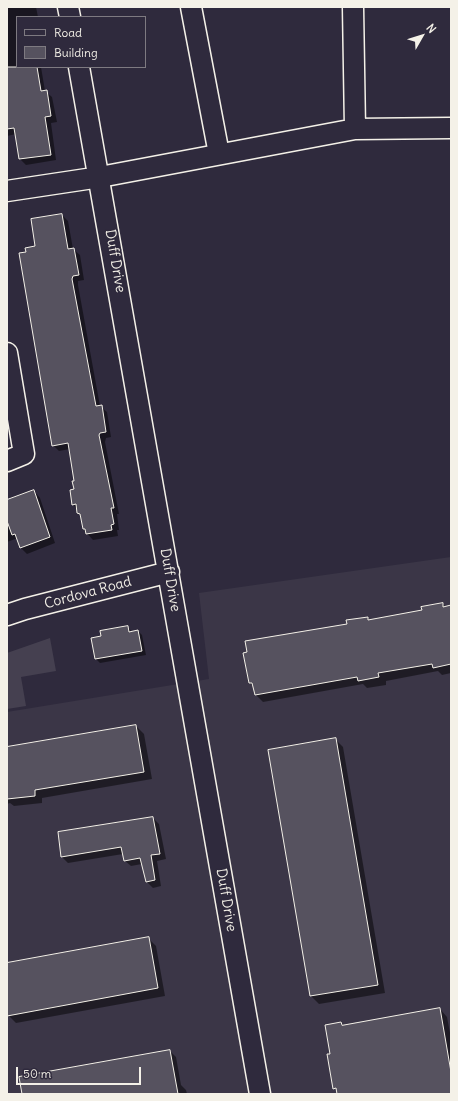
<!DOCTYPE html>
<style>
body{margin:0}
#map{position:relative;width:458px;height:1101px;overflow:hidden;background:#2f2a3d;font-family:Delius,sans-serif}
canvas{display:block}
.frame{position:absolute;inset:0;border:8px solid #f4f1e8;pointer-events:none}
.legend{position:absolute;left:16px;top:16px;width:130px;height:52px;box-sizing:border-box;background:#2f2a3d;border:1px solid #7e7a81;margin:0;padding:5px 7px;list-style:none;font-size:12px;color:#f4f1e8}
.legend li{display:flex;align-items:center;gap:8px;height:20px}
.legend b{width:20px;border:1px solid #7e7a81}
.north{position:absolute;left:402px;top:16px;width:40px;height:40px;-webkit-text-stroke:3px #2f2a3d;paint-order:stroke;rotate:51deg;font-size:11px;font-weight:700;line-height:16px;text-align:center;color:#f4f1e8}
.north::after{content:'';display:block;margin:auto;width:14px;height:18px;background:#f4f1e8;clip-path:polygon(50% 0,100% 100%,50% 72%,0 100%)}
.scale{position:absolute;left:16px;top:1067px;width:125px;height:18px;box-sizing:border-box;border:2px solid #f4f1e8;border-top:0;padding-left:5px;font-size:12px;line-height:14px;white-space:nowrap;color:#f4f1e8;-webkit-text-stroke:3px #2f2a3d;paint-order:stroke}
</style>
<div id="map">
<canvas width="458" height="1101"></canvas>
<div class="frame"></div>
<ul class="legend">
<li><b style="height:5px;background:#2f2a3d"></b>Road</li>
<li><b style="height:11px;background:#56525f"></b>Building</li>
</ul>
<div class="north">N</div>
<div class="scale">50 m</div>
</div>
<script>
const ctx = document.querySelector('canvas').getContext('2d');
ctx.lineJoin = 'round';
function fill(path, color) { ctx.fillStyle = color; ctx.fill(path, 'evenodd'); }
function trace(path, color, width, dash) { ctx.strokeStyle = color; ctx.lineWidth = width; ctx.lineCap = dash ? 'butt' : 'round'; ctx.setLineDash(dash || []); ctx.stroke(path); }
function write(font, color, halo, rows, align = 'center') {
  ctx.font = font + ' Delius,sans-serif'; ctx.lineWidth = 3; ctx.setLineDash([]); ctx.textBaseline = 'middle'; ctx.strokeStyle = halo; ctx.fillStyle = color; for (const [text, x, y, turn = 0] of rows) {
    ctx.save(); ctx.translate(x, y); ctx.rotate((+turn || 0) * Math.PI / 180); ctx.textAlign = isNaN(turn) ? turn : align; if (halo) ctx.strokeText(text, 0, 0); ctx.fillText(text, 0, 0); ctx.restore();
  }
}
const built = new Path2D(`
 M451,557V1094H7V712L209,679L199,593Z`);
const green = new Path2D(`
 M50,638L56,671L21,677L26,706L7,709V653Z`);
const shadow = new Path2D(`
 M7,7H36L38,17H17V67H41L45,91L52,97L57,122L51,123L56,160L26,165L20,159L16,134L7,136Z
 M62,215L68,221L73,249L80,255L84,280L78,281V285L100,406L107,412L111,437L106,438L105,442L119,514H117L119,530H117L118,536L93,540L83,529L81,516L73,504L76,481L70,449L59,451L53,445L27,253L36,247Z
 M34,491L40,498L55,543L27,554L21,548L18,538L7,542V502Z
 M443,604L446,607L451,606V673L442,675L438,671L386,681V685L367,688L363,684L263,702L255,694L254,687L250,683L348,624L368,618L370,620L423,611Z
 M128,627L132,632L138,631L142,635L146,655L100,663L96,659Z
 M136,726L144,734L152,779L42,798V803L14,806L10,803L7,804V748Z
 M335,739L343,747L385,993L319,1004L311,996L269,751Z
 M153,818L159,824L166,859L157,861L161,886L153,888L147,882L142,864L131,866L124,860L123,854L68,863L62,857L59,833Z
 M148,938L156,946L165,996L16,1023L8,1015L7,964Z
 M440,1009L447,1017L451,1038V1094H337L329,1055H331L341,1023L343,1025Z
 M170,1051L176,1057L181,1085L186,1090L187,1094H23Z`);
const building = new Path2D(`
 M7,67H37L41,91L47,90L51,116L45,117L51,155L19,159L14,128L7,129Z
 M62,214L68,249L74,248L79,275L73,276L72,279L96,406L102,405L106,432L100,433L99,435L114,508H111L114,524L111,525L112,530L86,534L85,529H83L80,514L77,513L76,504L72,505L70,490L74,489L72,481H74L68,443L52,446L19,253L26,252L25,248L35,246L31,219Z
 M34,490L50,537L20,548L15,534L12,535L7,521V500Z
 M443,603V607L451,605V664L433,668L432,664L378,673L379,677L358,681L357,677L255,695L252,683H249L243,653L247,652L245,641L347,624L346,620L368,617V620L422,610L421,607Z
 M128,626L129,632L138,630L142,651L95,659L91,638L101,636L100,631Z
 M136,725L144,772L35,790V796L7,799V747Z
 M336,738L378,985L310,996L268,750Z
 M153,817L160,854L151,855L155,880L146,882L140,858L124,861L121,847L61,857L58,832Z
 M149,937L158,988L7,1016V963Z
 M440,1008L451,1072V1094H337L336,1088L333,1089L327,1054H330L325,1025L341,1022L342,1025Z
 M170,1050L178,1094H22L19,1077Z`);
const minor = new Path2D(`
 M68,7L70,17
 M191,7L219,154
 M79,67L260,1094
 M355,129L451,128
 M7,191L100,177L355,129L353,7
 M7,353L24,454L7,461
 M7,615L25,609L169,572`);
const streetNames = [
 ["Duff Drive",115,261,80],
 ["Duff Drive",170,580,80],
 ["Cordova Road",88,593,-15],
 ["Duff Drive",226,900,80]
];
fill(built, '#3b3647');
fill(green, '#454050');
fill(shadow, '#0007');
fill(building, '#56525f');
trace(building, '#f4f1e8', 1);
trace(minor, '#f4f1e8', 23);
trace(minor, '#2f2a3d', 20);
write('14px', '#f4f1e8', '#2f2a3d', streetNames);
</script>
